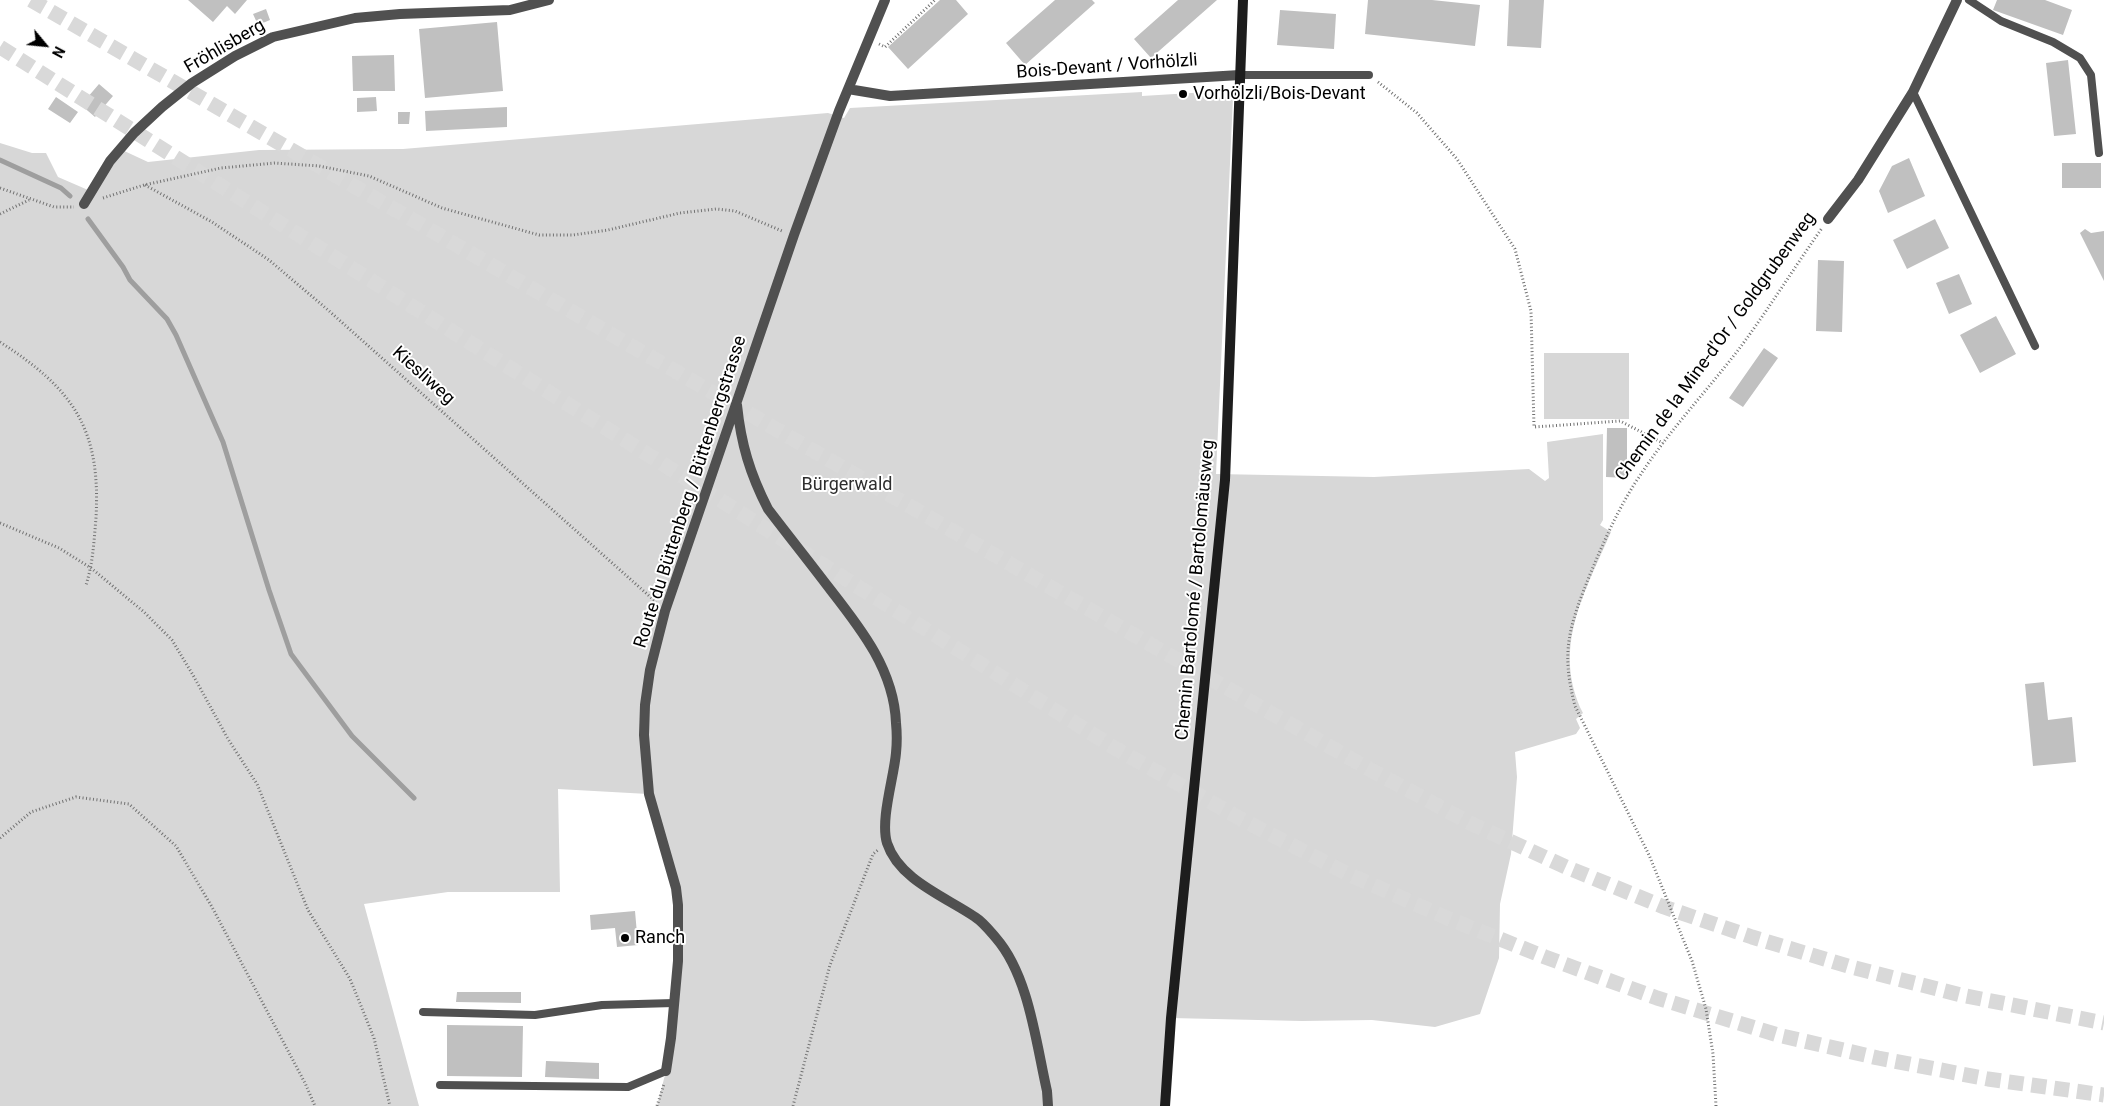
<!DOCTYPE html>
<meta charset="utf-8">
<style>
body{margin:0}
#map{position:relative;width:2104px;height:1106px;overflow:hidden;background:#fff;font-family:Roboto,sans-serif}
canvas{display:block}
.north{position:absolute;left:20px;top:20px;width:50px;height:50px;-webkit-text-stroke:4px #fff;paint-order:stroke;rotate:118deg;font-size:14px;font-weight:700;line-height:20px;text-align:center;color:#000}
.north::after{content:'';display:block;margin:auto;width:18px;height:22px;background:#000;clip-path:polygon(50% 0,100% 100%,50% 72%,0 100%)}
</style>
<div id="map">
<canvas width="2104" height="1106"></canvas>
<div class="north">N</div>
</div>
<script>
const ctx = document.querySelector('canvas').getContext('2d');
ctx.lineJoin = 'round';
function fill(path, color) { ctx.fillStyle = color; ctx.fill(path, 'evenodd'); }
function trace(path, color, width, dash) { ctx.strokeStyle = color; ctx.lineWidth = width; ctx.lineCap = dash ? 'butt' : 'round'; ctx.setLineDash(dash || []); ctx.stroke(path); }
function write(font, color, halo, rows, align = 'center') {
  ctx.font = font + ' Roboto,sans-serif'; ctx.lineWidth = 4; ctx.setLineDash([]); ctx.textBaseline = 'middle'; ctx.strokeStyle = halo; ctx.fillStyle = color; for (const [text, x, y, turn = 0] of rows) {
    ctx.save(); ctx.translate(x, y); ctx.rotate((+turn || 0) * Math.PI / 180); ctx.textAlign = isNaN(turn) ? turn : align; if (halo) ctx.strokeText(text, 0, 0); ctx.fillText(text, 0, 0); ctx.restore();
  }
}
const green = new Path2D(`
 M1142,92V96L1208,92L1209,98L1233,97L1216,474L1374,477L1529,469L1545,481L1549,478L1547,442L1603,434V520L1600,525L1611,532C1585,592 1551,648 1583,713L1576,719L1580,728L1576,734L1515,752L1517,777L1511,854L1500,904L1499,958L1480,1014L1435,1027L1372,1020L1302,1021L1171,1018L1165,1106H657L666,1071L678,905L648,794L558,789L560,892H448L364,904L419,1106H0V143L32,153H46L58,177L95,193L120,149L148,162L259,150L403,149L828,113L844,118L850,108Z
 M1544,353H1629V419H1544Z`);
const stream = new Path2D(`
 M0,160L61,188L70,196
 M88,219L123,267L130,280L167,319L176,335L223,442L269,590L291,654L352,736L414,798`);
const building = new Path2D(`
 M188,0H247L235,14L227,6L213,22Z
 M940,0H956L968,14L908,69L888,47Z
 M1055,0H1092L1095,3L1025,65L1006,43Z
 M1178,0H1217L1151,58L1134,39Z
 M1368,0H1432L1480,5L1475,46L1365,34Z
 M1509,0H1544L1541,48L1507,46Z
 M1997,0H2045L2072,10L2063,35L1993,10Z
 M266,9L270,20L258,25L253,14Z
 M1280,10L1336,14L1334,49L1277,45Z
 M497,22L503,91L425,98L419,29Z
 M394,55L395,91H353L352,56Z
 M2068,60L2076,134L2054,136L2046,63Z
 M99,84L113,96L95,117L81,105Z
 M56,97L78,112L70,123L48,109Z
 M376,97L377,111L357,112V98Z
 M507,107V127L426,131L425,111Z
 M398,112H410L409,124H398Z
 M1909,158L1925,196L1888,213L1879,191L1892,166Z
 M2062,163H2101V188H2062Z
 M1935,219L1949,248L1907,269L1893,240Z
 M2085,229L2091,233L2104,231V281L2080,233Z
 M1818,260L1844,261L1842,332L1816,331Z
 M1959,274L1972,304L1949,314L1936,283Z
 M1996,316L2016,354L1980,373L1960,335Z
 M1764,348L1778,358L1743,407L1729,398Z
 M1607,428H1627V478L1606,477Z
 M2044,682L2048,720L2072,717L2076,762L2033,766L2025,684Z
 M635,911L638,945L617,947L615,928L591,930L590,915Z
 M457,992H521V1003L456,1002Z
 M447,1025L523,1026L522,1077L447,1076Z
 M546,1061L599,1063V1079L545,1077Z`);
const highwayTunnel = new Path2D(`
 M31,0L1064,595L1369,769L1470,823L1566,867L1664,907L1752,937L1851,967L1961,995L2104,1023
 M0,47L1113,747L1241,819L1348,874L1447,918L1545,957L1657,998L1778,1035L1878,1058L1988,1079L2104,1095`);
const path = new Path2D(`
 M879,44L885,47L935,0
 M1378,82L1417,113L1457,159L1515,249L1531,311L1534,427L1620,421L1663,443
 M145,185L212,222L269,260L328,310L656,602
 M0,188L54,207H74
 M103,198L144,185L221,168L275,163L319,166L369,176L442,208L539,235H573L608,230L680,213L716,209L735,211L782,231
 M0,214L29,200
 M0,342C73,389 101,428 96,518C94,541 93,563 86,585
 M0,523L59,548L91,568L144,612L172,640L193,675L228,739L257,784L308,910L350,979L374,1038L390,1106
 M0,838L31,812L76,797L129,804L176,846L212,907L305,1083L315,1106
 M657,1106L664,1084
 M793,1106L830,965L873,854L878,850
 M1716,1106L1713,1054L1706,1009L1692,961L1649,855L1575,706C1560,649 1570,625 1591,572C1605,539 1619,507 1639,477C1668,432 1706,392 1739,349C1768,310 1794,268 1822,228`);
const lane = new Path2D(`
 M1969,0L2001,21L2053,42L2080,58L2091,75L2099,153
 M1240,75H1369
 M1913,92L2035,346
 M423,1012L535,1015L602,1005L674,1003
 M440,1085L628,1087L666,1071`);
const street = new Path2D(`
 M848,89L890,96L1240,75
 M84,204L110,161L134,133L162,107L192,83L235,56L273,37L355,18L400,14L510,10L549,0
 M1828,219L1858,180L1913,92L1957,0
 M737,405C741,444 750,474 768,509C787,534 807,559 826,584C858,625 894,668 896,723C897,733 897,743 896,753C894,777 880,820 887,843C899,880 946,897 975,917C983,922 990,931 996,938C1029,976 1036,1043 1047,1091L1048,1106
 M666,1071L671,1038L678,961V905L676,888L649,794L644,735L645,705L650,670L665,611L794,235L839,111L885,0`);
const secondary = new Path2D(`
 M1165,1106L1171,1018L1225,480L1243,0`);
const markers = [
 [1183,94,5,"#000"],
 [625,938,5,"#000"]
];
const streetNames = [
 ["Fröhlisberg",225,47,-30],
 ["Bois-Devant / Vorhölzli",1107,67,-4],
 ["Chemin de la Mine-d'Or / Goldgrubenweg",1716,347,-54],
 ["Kiesliweg",423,376,42],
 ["Route du Büttenberg / Büttenbergstrasse",691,492,-72],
 ["Chemin Bartolomé / Bartolomäusweg",1196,590,-85]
];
const poiNames = [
 ["Vorhölzli/Bois-Devant",1193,94],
 ["Ranch",635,938]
];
const parkNames = [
 ["Bürgerwald",847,485]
];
fill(green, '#d7d7d7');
trace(stream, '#9e9e9e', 5);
fill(building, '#c0c0c0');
trace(highwayTunnel, '#d9d9d9', 15, [15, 8]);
trace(path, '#727272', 3, [1, 2.5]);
trace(lane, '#505050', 8);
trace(street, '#505050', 10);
trace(secondary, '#1d1d1d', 10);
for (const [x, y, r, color] of markers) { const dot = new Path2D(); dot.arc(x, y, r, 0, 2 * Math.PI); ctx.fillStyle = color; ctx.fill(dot); trace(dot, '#fff', 2); }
write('18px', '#000', '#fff', streetNames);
write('18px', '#000', '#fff', poiNames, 'left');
write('18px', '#2e2e2e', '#fff', parkNames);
</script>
